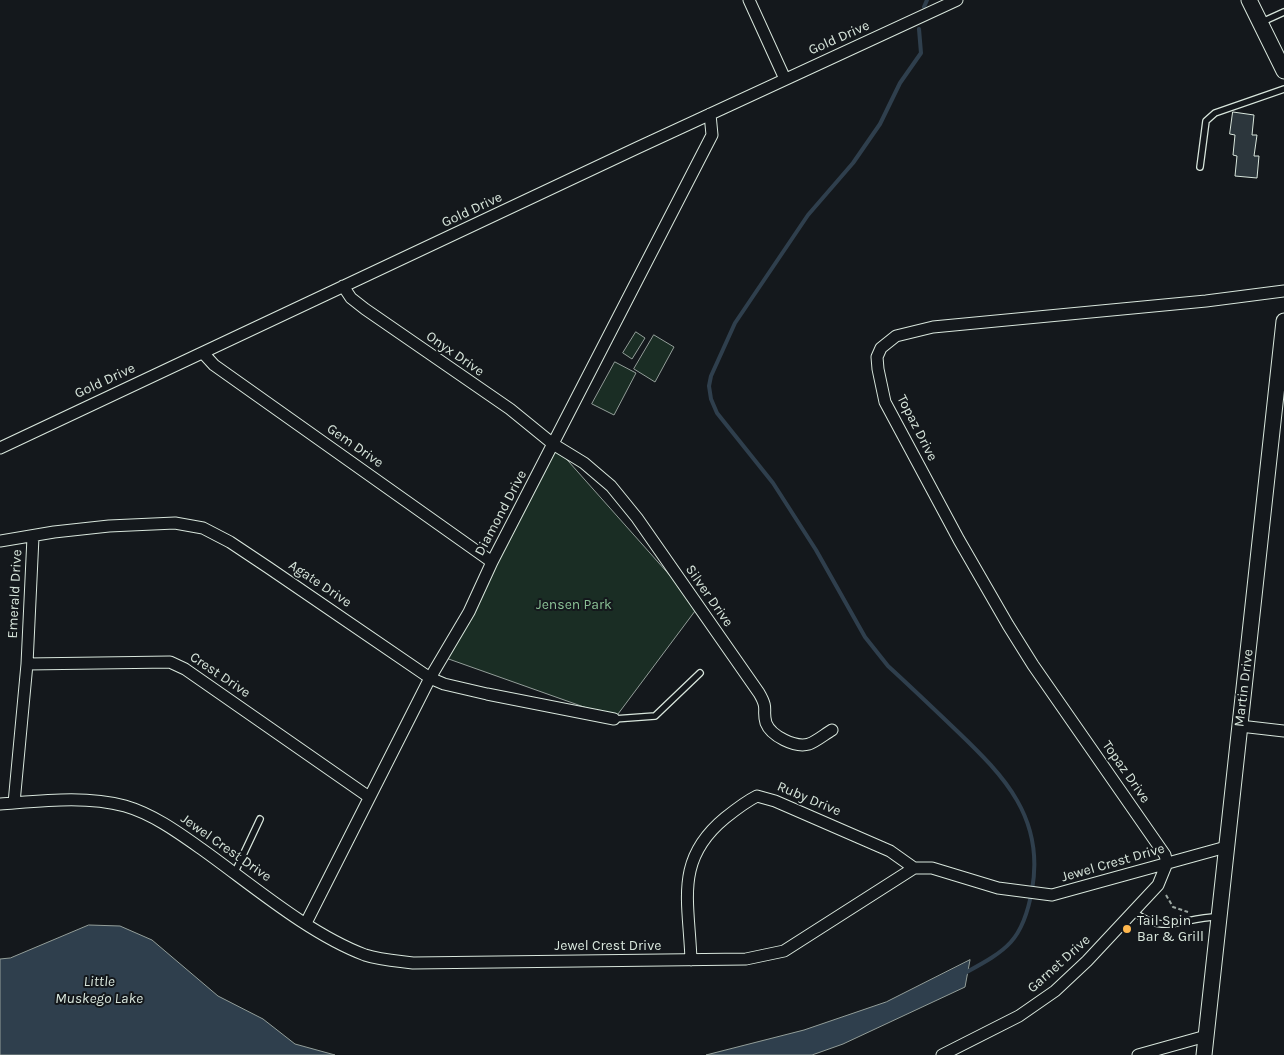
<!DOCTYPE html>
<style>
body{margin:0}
canvas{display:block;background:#14181c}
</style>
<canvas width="1284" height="1055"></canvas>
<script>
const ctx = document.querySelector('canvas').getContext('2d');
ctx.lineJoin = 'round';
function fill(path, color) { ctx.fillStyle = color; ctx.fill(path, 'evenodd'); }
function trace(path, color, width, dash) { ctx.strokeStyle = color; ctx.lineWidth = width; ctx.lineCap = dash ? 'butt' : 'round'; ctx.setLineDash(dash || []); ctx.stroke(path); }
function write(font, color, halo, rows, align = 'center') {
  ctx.font = font + ' Karla,sans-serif'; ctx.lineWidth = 4; ctx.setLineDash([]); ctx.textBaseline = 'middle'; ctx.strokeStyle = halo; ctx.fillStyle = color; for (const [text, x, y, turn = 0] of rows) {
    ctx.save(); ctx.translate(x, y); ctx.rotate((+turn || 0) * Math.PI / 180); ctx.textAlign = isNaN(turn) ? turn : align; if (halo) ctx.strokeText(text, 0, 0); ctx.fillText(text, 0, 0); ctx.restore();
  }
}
const green = new Path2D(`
 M636,332L645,338L632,359L623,353Z
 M654,335L674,347L655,382L634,369Z
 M615,362L636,373L614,415L592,404Z
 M553,444L698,607L615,718L443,657Z`);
const water = new Path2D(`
 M89,925L120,926L152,940L218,996L263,1019L295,1044L335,1055H0V959L10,958Z
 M970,960L965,987L843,1044L812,1055H706L804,1030L886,1002Z`);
const stream = new Path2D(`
 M924,7L927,0
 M919,29L921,53L900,83L880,124L853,163L808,215L735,323L711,376L709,386L711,399L717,413L773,483L816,550L865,637L888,666C911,687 934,709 957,731C1004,776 1045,818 1032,890C1023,941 1007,950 965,973`);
const building = new Path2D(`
 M1233,112L1254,115L1252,135H1257L1254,156H1259L1257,178L1235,176L1237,156L1233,155L1235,135L1230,134Z`);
const path = new Path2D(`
 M1166,895L1173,907L1188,912`);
const lane = new Path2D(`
 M1262,22L1284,12
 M1200,167L1206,121L1215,113L1284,89
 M614,719L655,716L700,673
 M235,872L260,819
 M1134,912C1165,936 1183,917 1217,917`);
const street = new Path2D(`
 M749,0L785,79
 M343,286L351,298L365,309L510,409L553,444L584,463L611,486L637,518L759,693C769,710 762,709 766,723C771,736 795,748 809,744C817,741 825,734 832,730
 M203,353L214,365L492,562
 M0,448L637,148L957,0
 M0,541L54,532L109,526L175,523L203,528L230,542L269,568L430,678L444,684L487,694L614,719
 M27,664L170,662L185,669L369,797
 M1240,726L1284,731
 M14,803L27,664L33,537
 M0,804C40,801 86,795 125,806C153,814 179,833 203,850C252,885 309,934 365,955C380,960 397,961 413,963L746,959L784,951L914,868H932L998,888L1052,895L1226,847
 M306,923L430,678L469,612L492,562L712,135L710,114
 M691,960C689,901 674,860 725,818C735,810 745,802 757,796L775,801L890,851L914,868
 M942,1055L1019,1016L1055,991L1087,961L1158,885L1167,863L1165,855L1033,665L1008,625L959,540L885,402L878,369L877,357L881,348L896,336L933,327L1206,301L1284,291
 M1138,1055L1206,1036`);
const secondary = new Path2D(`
 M1249,0L1284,71
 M1204,1055L1284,321`);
const markers = [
 [1127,929,5,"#ffb74d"]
];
const streetNames = [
 ["Gold Drive",839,38,-24],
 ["Gold Drive",472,210,-25],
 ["Onyx Drive",455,354,35],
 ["Gold Drive",105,381,-25],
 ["Topaz Drive",917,428,63],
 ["Gem Drive",355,446,35],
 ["Diamond Drive",501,513,-62],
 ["Agate Drive",320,584,34],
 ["Emerald Drive",15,594,-87],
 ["Silver Drive",709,596,55],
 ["Crest Drive",220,675,34],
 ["Martin Drive",1244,688,-83],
 ["Topaz Drive",1126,772,55],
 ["Ruby Drive",809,799,23],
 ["Jewel Crest Drive",226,848,35],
 ["Jewel Crest Drive",1113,863,-16],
 ["Jewel Crest Drive",608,946],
 ["Garnet Drive",1059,964,-42]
];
const parkNames = [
 ["Jensen Park",574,605]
];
const poiNames = [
 ["Tail Spin",1137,921],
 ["Bar & Grill",1137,937]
];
const waterNames = [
 ["Little",99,982],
 ["Muskego Lake",99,999]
];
fill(green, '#1a2d24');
trace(green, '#939e99', 1);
fill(water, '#2f3f4d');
trace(water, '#939e99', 1);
trace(stream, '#2f3f4d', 4);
fill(building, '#2c363c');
trace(building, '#d8e6dc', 1);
trace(lane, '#d8e6dc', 8);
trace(street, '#d8e6dc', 13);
trace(secondary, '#d8e6dc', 17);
trace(path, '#9da8a2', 2, [4, 2.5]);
trace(lane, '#14181c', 5.5);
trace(street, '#14181c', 11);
trace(secondary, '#14181c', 15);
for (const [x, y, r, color] of markers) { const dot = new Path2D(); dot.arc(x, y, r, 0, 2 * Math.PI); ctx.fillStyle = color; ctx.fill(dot); trace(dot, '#14181c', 2); }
write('14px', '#d8e6dc', '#14181c', streetNames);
write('14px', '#8ac095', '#14181c', parkNames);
write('14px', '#d8e6dc', '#14181c', poiNames, 'left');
write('italic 15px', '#d8e6dc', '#14181c', waterNames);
</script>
